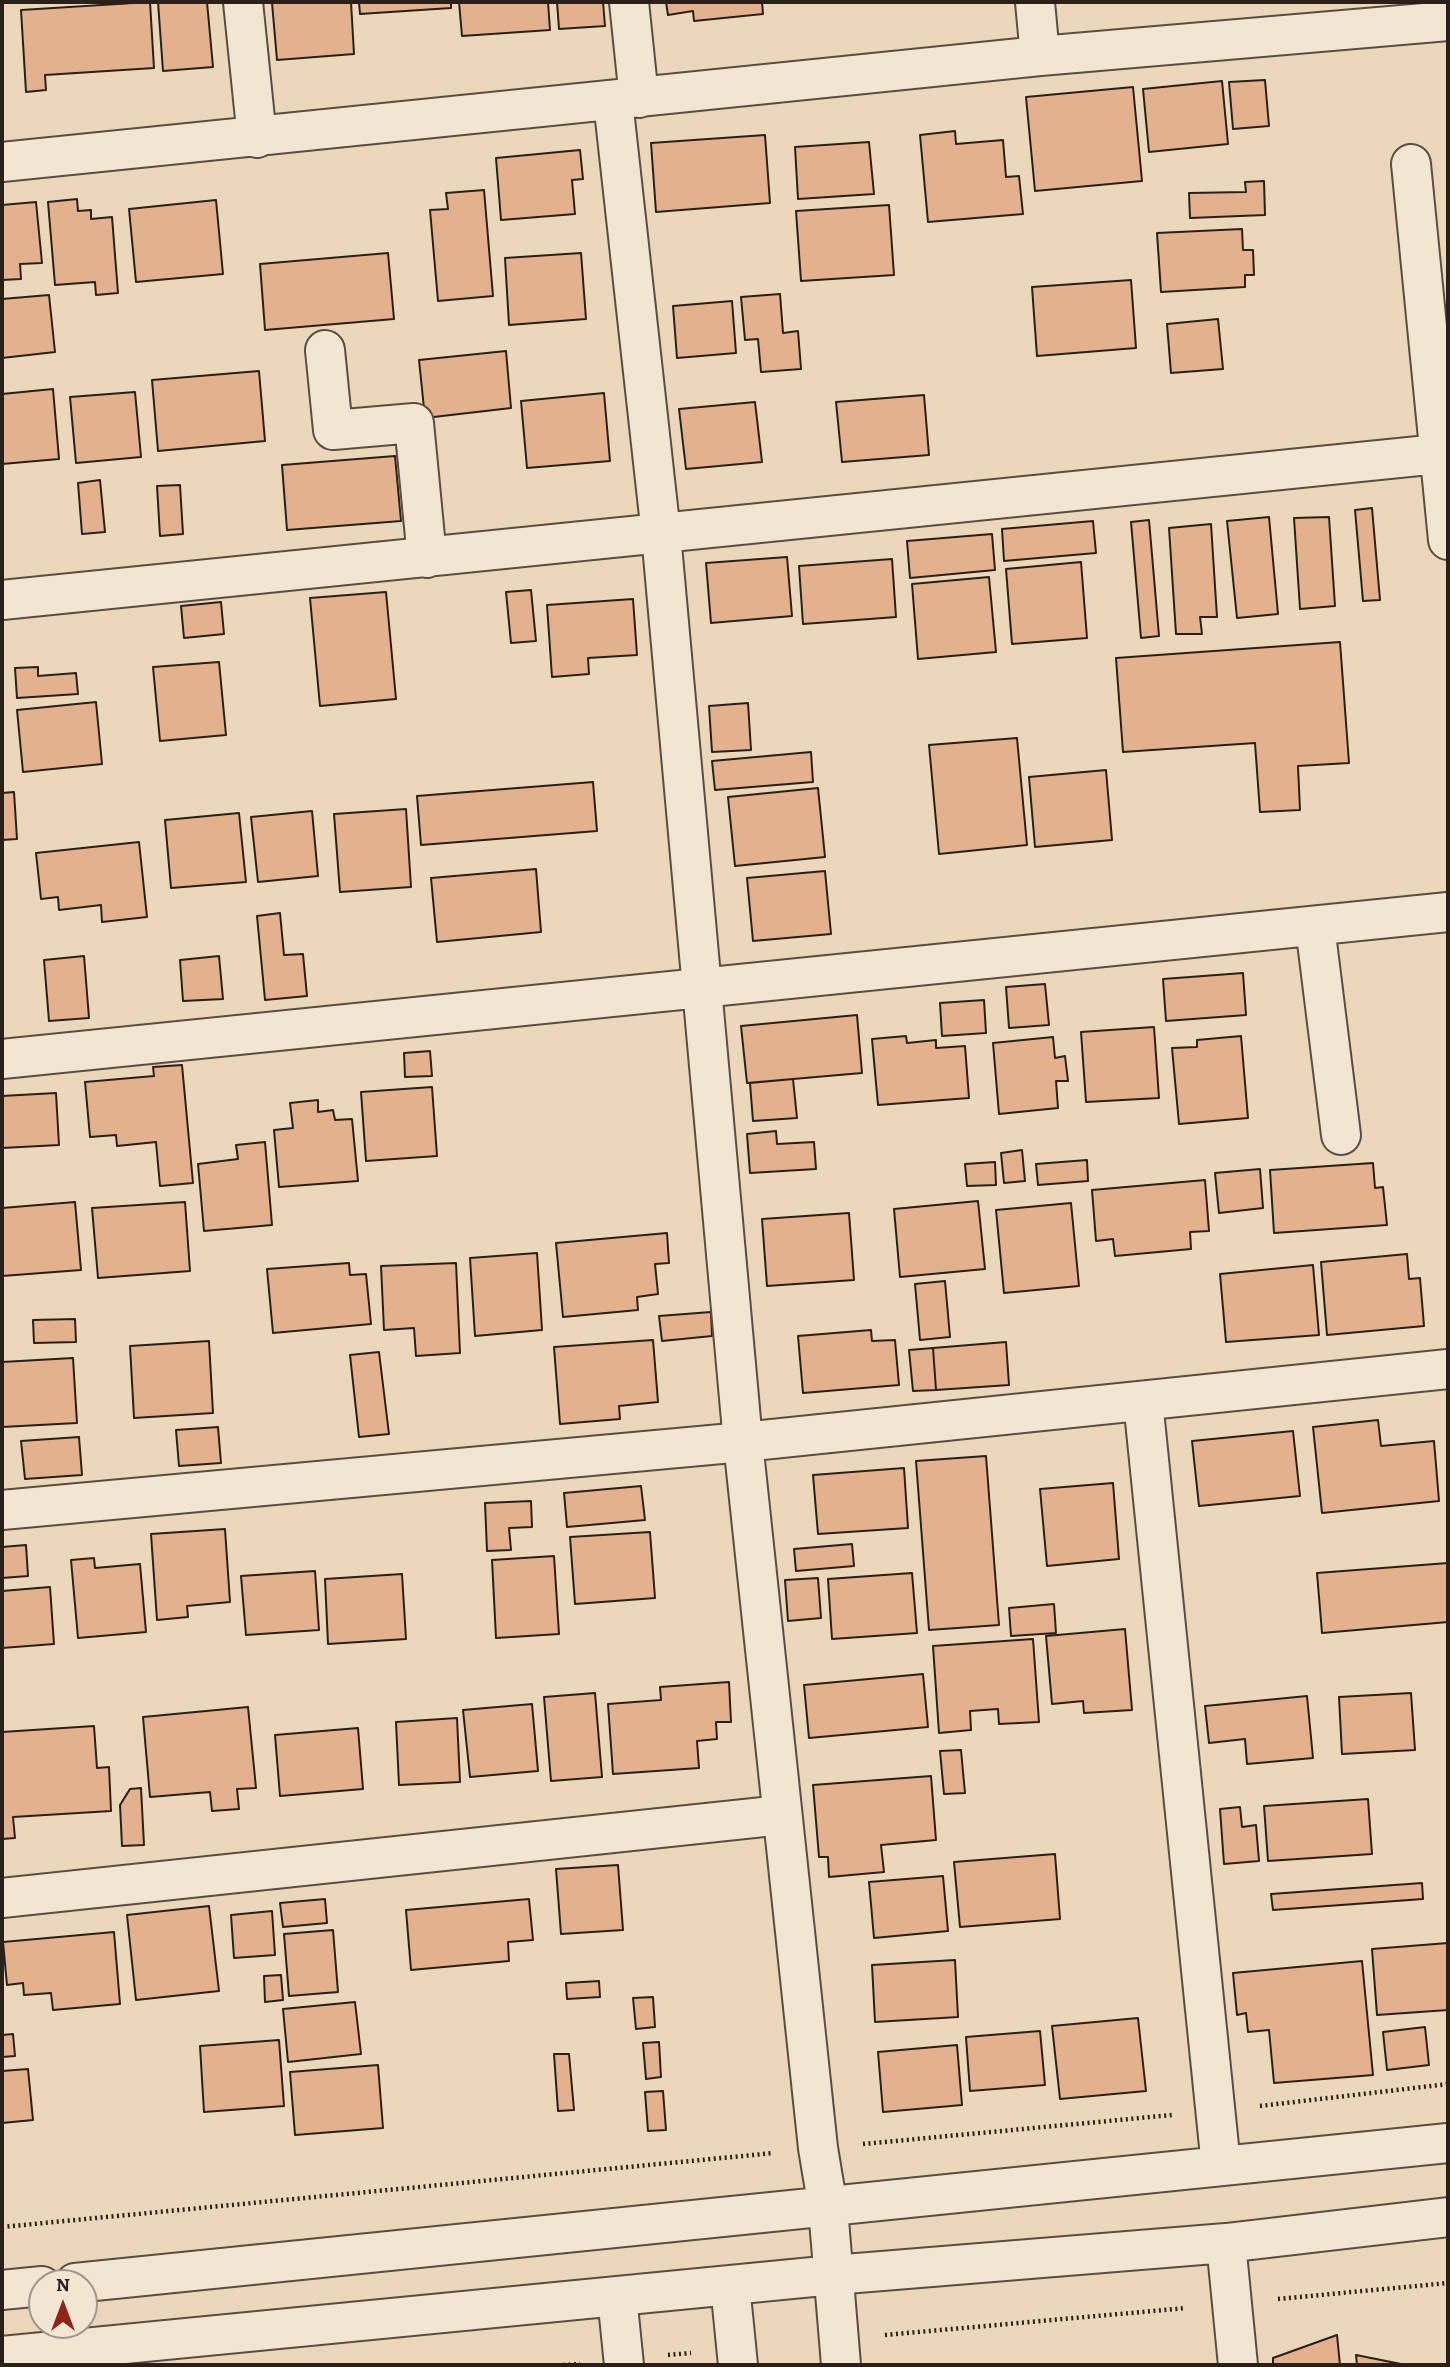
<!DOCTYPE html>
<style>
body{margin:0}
#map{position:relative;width:1450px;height:2367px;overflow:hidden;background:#ebd8bb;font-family:Alegreya,serif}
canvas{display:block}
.frame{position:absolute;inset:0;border:4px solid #2b1f1a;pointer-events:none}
.north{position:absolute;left:28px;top:2269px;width:70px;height:70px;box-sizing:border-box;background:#f2e6d3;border:2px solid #a29689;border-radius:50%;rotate:0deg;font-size:19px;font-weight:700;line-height:28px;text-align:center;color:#2b1f1a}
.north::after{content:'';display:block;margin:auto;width:24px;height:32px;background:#8f2418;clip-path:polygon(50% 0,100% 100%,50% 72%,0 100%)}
</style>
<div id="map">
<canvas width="1450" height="2367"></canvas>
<div class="frame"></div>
<div class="north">N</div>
</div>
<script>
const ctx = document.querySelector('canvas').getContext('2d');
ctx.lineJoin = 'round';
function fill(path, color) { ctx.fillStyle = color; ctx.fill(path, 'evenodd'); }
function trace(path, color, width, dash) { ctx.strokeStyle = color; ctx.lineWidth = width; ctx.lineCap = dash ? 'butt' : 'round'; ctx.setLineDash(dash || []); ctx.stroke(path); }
const building = new Path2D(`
 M150,2L154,68L45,75L46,90L26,92L21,10Z
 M158,2H207L213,67L163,71Z
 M351,2L354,54L277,60L272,3Z
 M359,2H451V8L360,14Z
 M459,2H548L550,30L462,36Z
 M557,2H603L605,26L559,29Z
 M666,2H762L763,14L694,21L693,11L668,15Z
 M1265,80L1269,126L1233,129L1229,82Z
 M1222,81L1228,144L1149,152L1143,89Z
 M1133,87L1142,181L1035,191L1026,97Z
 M955,131L956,144L1003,140L1006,177L1019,176L1023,214L928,222L920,135Z
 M765,135L770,203L656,212L651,143Z
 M869,142L874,194L798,199L795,147Z
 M580,150L583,179L572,180L575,214L501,220L496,158Z
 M1264,181L1265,215L1190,218L1189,193L1246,192L1245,182Z
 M484,190L493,296L438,301L430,210L448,209L446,193Z
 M77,199L78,211L91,210V219L112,217L118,293L96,295L95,282L55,285L48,202Z
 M216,200L223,274L136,282L129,209Z
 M36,202L42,263L20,264L21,279L2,280V205Z
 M889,205L894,275L801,281L796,211Z
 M1242,229L1243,250H1253L1254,275H1245V287L1161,292L1157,233Z
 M388,253L394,319L265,330L260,264Z
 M581,253L586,319L509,325L505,258Z
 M1131,280L1136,348L1037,356L1032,287Z
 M780,294L783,333L798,331L801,369L761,372L758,339L745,340L741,297Z
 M49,295L55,352L2,358V299Z
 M732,301L736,353L677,358L673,306Z
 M1218,319L1223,369L1171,373L1167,324Z
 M506,351L511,408L425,418L419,360Z
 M259,371L265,441L158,451L152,380Z
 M53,389L59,459L2,464V394Z
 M135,392L141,457L76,463L70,397Z
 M604,393L610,461L527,468L521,401Z
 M924,395L929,455L842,462L836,402Z
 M755,402L762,462L686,469L679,409Z
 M395,456L401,521L287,530L282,465Z
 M100,480L105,532L82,534L78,483Z
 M180,485L183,534L160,536L157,486Z
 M1372,508L1380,600L1363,601L1355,510Z
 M1269,517L1278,614L1237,618L1227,521Z
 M1329,517L1335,606L1300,609L1294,518Z
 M1149,520L1159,636L1141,638L1131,522Z
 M1093,521L1096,553L1004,561L1002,529Z
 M1211,524L1217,617H1200L1202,634H1176L1169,528Z
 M992,534L995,570L910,578L907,541Z
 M787,557L792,616L711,623L706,563Z
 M892,559L896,617L803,624L799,566Z
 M1081,562L1087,638L1012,644L1006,569Z
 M989,577L996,652L918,659L912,584Z
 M531,590L536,641L511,643L506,592Z
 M386,592L396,699L320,706L310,598Z
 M633,599L637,655L588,658L589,674L552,677L547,605Z
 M221,602L224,634L184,638L181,606Z
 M1340,642L1349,763L1298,766L1300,810L1260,812L1255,743L1123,752L1116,658Z
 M219,662L226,735L160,741L153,667Z
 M38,667V676L76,673L78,694L17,698L15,668Z
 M96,702L102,764L23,772L17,710Z
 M748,703L751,750L712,752L709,706Z
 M1017,738L1027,845L939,854L929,745Z
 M811,752L813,782L715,790L712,761Z
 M1106,770L1112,840L1035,847L1029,777Z
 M593,782L597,831L421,845L417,796Z
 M818,788L825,857L735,866L728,797Z
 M14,792L17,839L2,840V793Z
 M406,809L411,887L340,892L334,814Z
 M312,811L318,876L258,882L251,817Z
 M239,813L246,882L171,888L165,820Z
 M139,842L147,917L102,922L101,905L59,910L58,897L41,899L36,853Z
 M536,869L541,932L437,942L431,878Z
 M825,871L831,934L753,941L747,878Z
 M280,913L284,955L303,954L307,996L265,1000L257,916Z
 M84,956L89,1018L49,1021L44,960Z
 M219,956L223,999L183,1001L180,960Z
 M1243,973L1246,1015L1166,1021L1163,979Z
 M1045,984L1049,1025L1009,1028L1006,987Z
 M984,1000L986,1033L942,1036L940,1003Z
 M857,1015L862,1073L747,1083L741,1026Z
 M1154,1027L1159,1098L1086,1102L1081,1032Z
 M906,1036L907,1043L936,1040V1048L965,1046L969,1098L878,1105L872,1039Z
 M1241,1036L1248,1118L1179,1124L1172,1048L1197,1047V1040Z
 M1053,1037L1055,1058L1065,1056L1068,1081H1056L1058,1108L999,1114L993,1043Z
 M430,1051L432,1076L405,1077L404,1053Z
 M182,1065L193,1183L160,1186L156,1142L117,1146L116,1135L90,1137L85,1082L154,1076L153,1067Z
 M793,1079L797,1118L753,1121L750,1083Z
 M432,1087L437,1156L366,1161L361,1092Z
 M56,1093L59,1145L2,1148V1096Z
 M318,1100V1112L333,1110L335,1120L352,1119L358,1181L279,1187L274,1130L293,1128L290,1103Z
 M776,1131L777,1144L814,1142L816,1169L750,1173L747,1134Z
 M265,1142L272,1225L204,1231L198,1164L238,1159L236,1145Z
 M1022,1150L1025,1181L1004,1183L1001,1153Z
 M1087,1160L1088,1181L1038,1185L1036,1164Z
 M995,1162L996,1185L967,1186L965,1164Z
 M1373,1163L1375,1188L1383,1187L1387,1225L1274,1233L1270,1170Z
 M1260,1169L1263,1208L1219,1213L1215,1173Z
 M1205,1180L1209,1231L1190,1232L1191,1249L1115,1256L1113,1239L1096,1241L1092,1190Z
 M978,1201L985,1269L900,1277L894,1209Z
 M75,1202L81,1270L2,1276V1208Z
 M185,1202L190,1271L98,1278L92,1208Z
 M1071,1203L1079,1286L1004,1293L996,1210Z
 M849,1213L854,1280L767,1286L762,1219Z
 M667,1233L669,1263L655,1264L658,1294L637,1297L638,1310L563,1317L556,1243Z
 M537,1253L542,1330L475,1336L470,1258Z
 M1407,1254L1409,1279L1420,1278L1424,1326L1327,1335L1321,1262Z
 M349,1263L350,1275L366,1274L371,1324L273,1333L267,1269Z
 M456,1263L460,1353L416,1356L414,1328L384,1330L381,1266Z
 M1313,1265L1319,1335L1226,1342L1220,1274Z
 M945,1281L950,1337L920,1340L915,1284Z
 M711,1312L712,1336L662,1341L659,1316Z
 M75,1319L76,1342L34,1343L33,1320Z
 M871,1330L872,1341L895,1340L899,1385L803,1393L798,1336Z
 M653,1340L658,1402L619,1406L620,1419L560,1424L554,1347Z
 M209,1341L213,1413L134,1418L130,1346Z
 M1006,1342L1009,1385L936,1390L933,1348Z
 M933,1348L936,1390L913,1391L909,1350Z
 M379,1352L389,1434L359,1437L350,1355Z
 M73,1358L77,1423L2,1427V1362Z
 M1378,1420L1381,1446L1434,1441L1439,1501L1322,1513L1313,1427Z
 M218,1427L221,1463L179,1466L176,1430Z
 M1293,1431L1300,1496L1199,1506L1192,1441Z
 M79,1437L82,1475L25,1479L21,1441Z
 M986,1456L999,1625L929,1630L916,1461Z
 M904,1468L908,1528L818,1534L813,1475Z
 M1113,1483L1119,1559L1047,1566L1040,1489Z
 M641,1486L645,1520L567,1527L564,1493Z
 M531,1501L532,1527L509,1528L511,1550L487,1551L485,1503Z
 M225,1529L230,1602L187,1606L188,1617L157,1620L151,1534Z
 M650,1532L655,1598L575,1604L570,1537Z
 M852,1544L854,1566L796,1571L794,1549Z
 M26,1545L28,1576L2,1578V1547Z
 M554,1556L559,1634L496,1638L492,1560Z
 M94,1558L95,1568L140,1564L146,1632L78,1638L71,1560Z
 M1448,1563V1622L1322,1633L1317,1573Z
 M315,1571L319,1630L246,1635L241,1576Z
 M912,1573L917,1633L832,1639L828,1579Z
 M402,1574L406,1639L328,1644L325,1579Z
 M818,1578L821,1618L788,1621L785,1580Z
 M50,1587L54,1644L2,1648V1591Z
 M1054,1604L1056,1633L1011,1636L1009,1608Z
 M1125,1629L1132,1710L1084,1713L1083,1701L1052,1704L1046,1636Z
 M1033,1639L1039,1722L999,1724L998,1709L970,1711L971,1730L939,1733L933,1646Z
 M923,1674L928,1727L809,1738L804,1685Z
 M729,1682L731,1722H716L717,1739L697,1741L699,1768L613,1774L608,1704L661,1700L660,1687Z
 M595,1693L602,1777L551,1781L544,1697Z
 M1411,1693L1415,1750L1342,1754L1339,1697Z
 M1307,1696L1313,1758L1247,1764L1245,1739L1209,1743L1205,1706Z
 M532,1704L538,1771L470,1777L463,1710Z
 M248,1707L256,1788L237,1789L239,1809L212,1811L210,1792L150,1797L143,1717Z
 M457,1718L460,1782L399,1785L396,1722Z
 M94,1726L97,1768L109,1767L111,1811L13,1817L15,1838L2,1839V1732Z
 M358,1728L363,1789L280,1796L275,1735Z
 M961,1750L965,1793L944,1794L940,1751Z
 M931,1776L936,1840L881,1845L884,1872L829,1877L828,1857H819L813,1785Z
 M141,1788L144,1845L122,1846L120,1805L130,1789Z
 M1368,1799L1372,1854L1268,1861L1264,1806Z
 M1240,1807L1242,1827L1256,1825L1259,1861L1224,1864L1220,1809Z
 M1055,1854L1060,1919L960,1927L954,1862Z
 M618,1865L623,1930L561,1934L556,1869Z
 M943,1876L948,1931L874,1938L869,1882Z
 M1422,1883L1423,1899L1273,1910L1271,1894Z
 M325,1899L327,1923L283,1927L280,1903Z
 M529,1899L533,1940L508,1942L509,1961L411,1970L406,1910Z
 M209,1906L219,1991L136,2000L127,1915Z
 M272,1911L275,1955L234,1958L231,1915Z
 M333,1930L338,1992L289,1996L284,1934Z
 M114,1932L120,2004L53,2010L51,1993L24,1995L23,1983L7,1985L3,1942Z
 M1448,1943V2010L1377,2015L1372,1949Z
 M955,1960L958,2017L875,2022L872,1965Z
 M1362,1961L1373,2075L1274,2083L1269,2030L1248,2032L1246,2013L1237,2015L1233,1973Z
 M281,1975L283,2000L265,2002L264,1976Z
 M599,1981L600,1997L567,1999L566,1983Z
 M653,1997L655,2027L636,2029L633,1998Z
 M355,2002L361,2054L288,2062L283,2009Z
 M1138,2018L1146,2091L1060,2099L1052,2026Z
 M1425,2027L1429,2065L1387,2070L1383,2032Z
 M1040,2031L1045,2085L970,2091L966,2037Z
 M13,2034L15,2056L2,2057V2035Z
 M279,2040L284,2106L204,2112L200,2046Z
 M659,2042L661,2077L646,2079L643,2043Z
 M957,2045L962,2105L883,2112L878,2052Z
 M554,2054H569L574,2110L558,2111Z
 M378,2065L383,2128L295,2135L290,2072Z
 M28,2069L33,2120L2,2123V2071Z
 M663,2091L666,2130L648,2131L645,2092Z
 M1337,2335L1340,2365H1273V2358Z
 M1356,2355L1406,2365H1357Z`);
const path = new Path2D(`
 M1260,2106L1448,2084
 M863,2144L1172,2115
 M2,2227L774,2153
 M1278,2299L1448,2283
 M885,2335L1186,2308
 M668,2355L691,2353
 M563,2365L580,2364`);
const minor = new Path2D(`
 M243,2L257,138
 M629,2L639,98
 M1035,2L1040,56
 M613,101L661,534L743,1442L818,2148L828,2208L841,2365
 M2,162L1040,56L1448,21
 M1411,164L1448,540
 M325,350L333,430L414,423L427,558
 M2,600L1448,453
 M1315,926L1341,1135
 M2,1059L1448,912
 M1143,1401L1221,2166
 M2,1510L743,1442L1448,1369
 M2,1898L782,1815
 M1226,2243L1238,2365
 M75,2283L1448,2143
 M730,2285L738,2365
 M2,2290L42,2286
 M617,2296L624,2365
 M2,2356L833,2275L1226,2243L1448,2217`);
fill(building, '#e4b18e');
trace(building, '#2b1f1a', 2);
trace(minor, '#5b4d42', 42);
trace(path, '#2b1f1a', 4.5, [2, 3.5]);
trace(minor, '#f2e6d3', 38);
</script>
